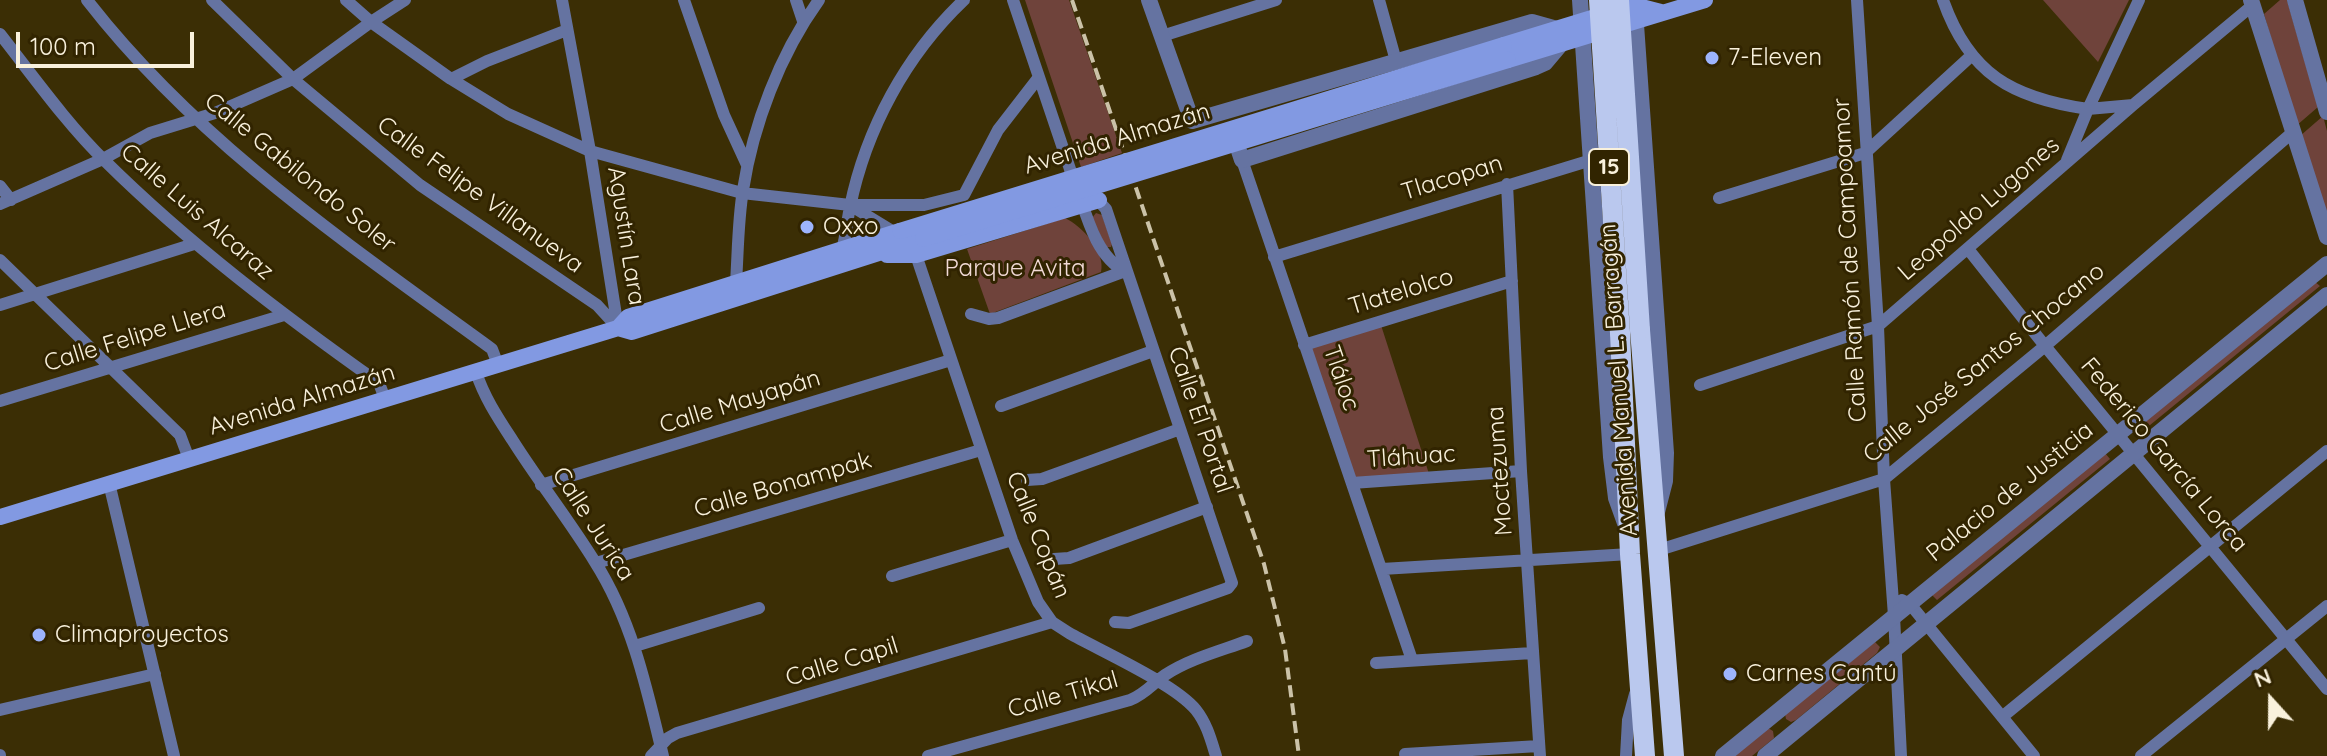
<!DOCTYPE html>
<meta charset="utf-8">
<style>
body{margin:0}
#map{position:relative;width:2327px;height:756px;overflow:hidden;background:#3b2e05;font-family:Quicksand,sans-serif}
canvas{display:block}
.north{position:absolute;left:2231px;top:660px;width:80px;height:80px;-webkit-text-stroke:6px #312400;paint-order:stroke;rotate:339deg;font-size:22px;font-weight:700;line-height:32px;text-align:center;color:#f9f1dc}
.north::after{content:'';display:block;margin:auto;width:28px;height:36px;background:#f9f1dc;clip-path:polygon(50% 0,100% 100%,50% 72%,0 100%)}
.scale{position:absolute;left:16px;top:32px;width:178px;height:36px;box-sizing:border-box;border:4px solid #f9f1dc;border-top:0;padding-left:10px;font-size:24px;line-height:28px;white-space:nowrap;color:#f9f1dc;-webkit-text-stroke:6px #312400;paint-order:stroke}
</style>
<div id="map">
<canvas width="2327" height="756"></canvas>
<div class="north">N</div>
<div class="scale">100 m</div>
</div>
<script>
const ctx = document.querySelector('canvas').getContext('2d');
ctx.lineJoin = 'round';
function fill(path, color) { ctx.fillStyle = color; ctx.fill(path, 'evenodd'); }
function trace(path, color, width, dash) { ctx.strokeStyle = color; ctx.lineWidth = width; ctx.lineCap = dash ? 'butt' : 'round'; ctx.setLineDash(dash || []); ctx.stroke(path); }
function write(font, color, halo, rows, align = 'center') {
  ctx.font = font + ' Quicksand,sans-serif'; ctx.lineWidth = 6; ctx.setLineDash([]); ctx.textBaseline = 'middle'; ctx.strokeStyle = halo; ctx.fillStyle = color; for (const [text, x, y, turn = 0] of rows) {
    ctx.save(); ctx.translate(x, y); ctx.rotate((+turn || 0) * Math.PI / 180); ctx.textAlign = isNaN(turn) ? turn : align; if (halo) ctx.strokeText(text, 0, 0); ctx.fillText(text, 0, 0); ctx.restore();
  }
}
const green = new Path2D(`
 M1025,0H1069L1122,153L1081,167Z
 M2043,0H2129L2098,62Z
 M2280,0H2287L2318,107L2296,126L2264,14Z
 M2323,116L2327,131V221L2300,136Z
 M1096,213L1102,215L1112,244L1111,247H1106L1092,218Z
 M1065,218C1082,226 1106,252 1101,272L990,314L967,249Z
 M2314,281L2320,286L2144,430L2139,424Z
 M1380,322L1430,477L1352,483L1304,345Z
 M2105,453L2110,459L1937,600L1932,595Z
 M1875,642L1880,647L1877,653L1796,720L1791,722L1786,719L1785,714Z
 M1768,728L1773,731L1774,738L1752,756H1732Z`);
const minor = new Path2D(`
 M87,0C197,142 348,244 492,349L498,365
 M212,0L293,79L420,185L597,305L618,328
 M346,0L371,22L451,79L508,114L590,151L742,193L850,205H924L964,195L998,130L1039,77
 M562,0L590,151L618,328
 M684,0L724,115L747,165
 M796,0L803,21
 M1013,0L1072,175
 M1379,0L1396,61
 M1857,0L1878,326L1884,479L1894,616L1901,756
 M1943,0C1969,74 2012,98 2088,109L2067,160
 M0,34C33,76 67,124 105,161C189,244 283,315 379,383L385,399
 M1162,36L1276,0
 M451,79L487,61L567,30
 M2133,105L2088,109L2139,0
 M1242,160L1412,660
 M1070,170L1106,209L1232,583L1228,588L1129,623L1115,622
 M1507,184L1521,471L1540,756
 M0,186L11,200
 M1719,198L1865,153L1971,56
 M1081,200C1089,225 1100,259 1125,271
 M0,204L103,159L150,133L215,113L293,79L371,22L405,0
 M853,207L894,232
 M916,246V255L1012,540L1038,602L1052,622L1069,633C1101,651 1175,684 1196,710C1207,724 1211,740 1216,756
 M1968,249L2045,346L2327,689
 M842,250C846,236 847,221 850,207C866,129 906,55 964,0
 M1274,257L1598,158
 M0,260L180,435L189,459
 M736,283C738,252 738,220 743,190C753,125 780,54 819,0
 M0,305L194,244
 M971,314L989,319L998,318L1125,271
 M1304,345L1512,281
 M476,372C484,397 498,418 513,441C539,482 569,520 595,562C632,620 647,689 663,756
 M1700,385L1878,326L2133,105L2253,5
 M0,401L284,315
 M1001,406L1153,351
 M1027,480L1042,479L1180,429
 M109,483L174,756
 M1352,483L1521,471
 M541,485L951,360
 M1659,550L1884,479L2045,346L2293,132
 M1054,559L1069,558L1207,507
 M596,563L981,450
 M1382,569L1630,554
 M892,576L1012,540
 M1902,600L1910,604L2034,756
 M635,646L759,608
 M1376,663L1532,653
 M0,710L155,674
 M2002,717L2327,451
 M1405,754L1539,746
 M0,755V756
 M651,756L668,738L677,733L1052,622
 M928,756L1130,700C1145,694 1152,684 1165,675C1189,659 1220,651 1247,641
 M1626,756L1628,720L1635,694
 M2141,756L2327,606`);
const tertiary = new Path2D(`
 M1149,0L1192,121L1532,22L1557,29
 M1580,0L1611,457L1616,498L1625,523
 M2251,0L2327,237
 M2295,0L2327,112
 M1635,10L1666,453L1665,481L1657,512
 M1233,133L1242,160L1536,67L1545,63L1561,44
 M1723,756L2327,264
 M1765,756L2327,295`);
const secondary = new Path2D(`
 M1504,45L1634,5L1661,12
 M1508,60L1705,0
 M887,255H916L1099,200
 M618,328L632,332L923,239
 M0,517L618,328L628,317L900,231`);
const trunk = new Path2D(`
 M1640,330L1674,756
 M1620,333L1630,554L1645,756`);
const rail = new Path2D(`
 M1072,0L1264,564L1285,649L1299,756`);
const secondaryBridge = new Path2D(`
 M900,231L1504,45
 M923,239L1508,60`);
const trunkBridge = new Path2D(`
 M1599,0L1620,333
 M1619,0L1640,330`);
const markers = [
 [1712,58,8,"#9db4fd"],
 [807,227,8,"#9db4fd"],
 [39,635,8,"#9db4fd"],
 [1730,674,8,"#9db4fd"]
];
const shields = [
 [1609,167,40]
];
const shieldNames = [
 ["15",1609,167]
];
const poiNames = [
 ["7-Eleven",1728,58],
 ["Oxxo",823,227],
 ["Climaproyectos",55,635],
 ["Carnes Cantú",1746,674]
];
const streetNames = [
 ["Avenida Almazán",1117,139,-17],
 ["Calle Gabilondo Soler",300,173,39],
 ["Tlacopan",1452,178,-17],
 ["Calle Felipe Villanueva",480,195,36],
 ["Leopoldo Lugones",1979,209,-41],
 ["Calle Luis Alcaraz",197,212,41],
 ["Agustín Lara",626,236,81],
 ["Calle Ramón de Campoamor",1850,260,-93],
 ["Tlatelolco",1401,292,-17],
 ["Calle Felipe Llera",135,337,-17],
 ["Calle José Santos Chocano",1984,363,-39],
 ["Tláloc",1341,378,71],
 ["Avenida Manuel L. Barragán",1619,380,-94],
 ["Avenida Almazán",302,400,-17],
 ["Calle Mayapán",740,402,-17],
 ["Calle El Portal",1200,420,71],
 ["Federico García Lorca",2164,455,50],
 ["Tláhuac",1411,457,-4],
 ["Moctezuma",1500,471,-94],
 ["Calle Bonampak",783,485,-16],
 ["Palacio de Justicia",2010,492,-39],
 ["Calle Jurica",593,524,57],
 ["Calle Copán",1038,535,68],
 ["Calle Capil",842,662,-17],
 ["Calle Tikal",1063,695,-16]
];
const parkNames = [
 ["Parque Avita",1015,269]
];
fill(green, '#6f433b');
trace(minor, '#6573a1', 12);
trace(tertiary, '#6573a1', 16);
trace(secondary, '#8299e2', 16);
trace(trunk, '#bac8ee', 20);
trace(rail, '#cbc2a8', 4, [12, 6]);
trace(secondaryBridge, '#8299e2', 16);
trace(trunkBridge, '#bac8ee', 20);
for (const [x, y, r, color] of markers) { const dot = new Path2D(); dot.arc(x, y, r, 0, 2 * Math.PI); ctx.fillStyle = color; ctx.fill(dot); trace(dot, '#312400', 3); }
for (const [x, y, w] of shields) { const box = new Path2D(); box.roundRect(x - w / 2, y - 18, w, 36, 6); ctx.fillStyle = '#312400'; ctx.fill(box); trace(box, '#f9f1dc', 2); }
write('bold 22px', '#f9f1dc', null, shieldNames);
write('24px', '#f9f1dc', '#312400', poiNames, 'left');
write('24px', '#f9f1dc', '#312400', streetNames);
write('24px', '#f2dad6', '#312400', parkNames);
</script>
